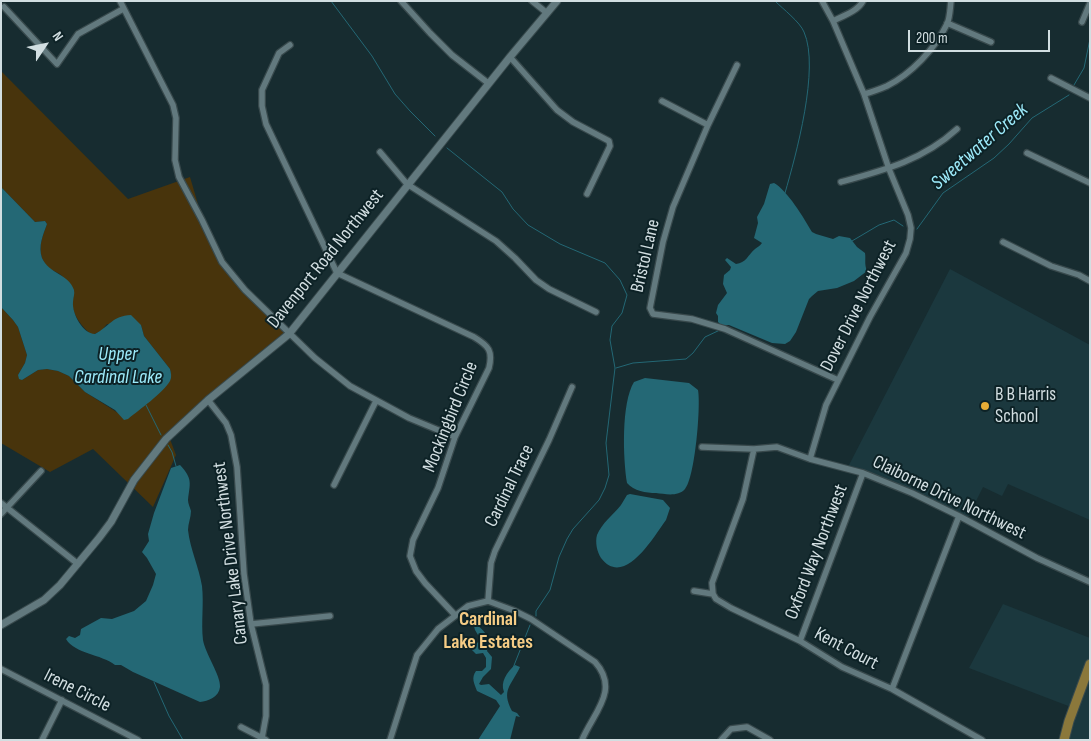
<!DOCTYPE html>
<style>
body{margin:0}
#map{position:relative;width:1091px;height:741px;overflow:hidden;background:#172c30;font-family:"Sofia Sans Condensed",sans-serif}
canvas{display:block}
.frame{position:absolute;inset:0;border:2px solid #d2dee1;pointer-events:none}
.north{position:absolute;left:20px;top:20px;width:50px;height:50px;-webkit-text-stroke:4px #0d2226;paint-order:stroke;rotate:56deg;font-size:14px;font-weight:700;line-height:20px;text-align:center;color:#d2dee1}
.north::after{content:'';display:block;margin:auto;width:18px;height:22px;background:#d2dee1;clip-path:polygon(50% 0,100% 100%,50% 72%,0 100%)}
.scale{position:absolute;left:908px;top:30px;width:142px;height:22px;box-sizing:border-box;border:2px solid #d2dee1;border-top:0;padding-left:6px;font-size:15px;line-height:18px;white-space:nowrap;color:#d2dee1;-webkit-text-stroke:4px #0d2226;paint-order:stroke}
</style>
<div id="map">
<canvas width="1091" height="741"></canvas>
<div class="frame"></div>
<div class="north">N</div>
<div class="scale">200 m</div>
</div>
<script>
const ctx = document.querySelector('canvas').getContext('2d');
ctx.lineJoin = 'round';
function fill(path, color) { ctx.fillStyle = color; ctx.fill(path, 'evenodd'); }
function trace(path, color, width, dash) { ctx.strokeStyle = color; ctx.lineWidth = width; ctx.lineCap = dash ? 'butt' : 'round'; ctx.setLineDash(dash || []); ctx.stroke(path); }
function write(font, color, halo, rows, align = 'center') {
  ctx.font = font + ' "Sofia Sans Condensed",sans-serif'; ctx.lineWidth = 4; ctx.setLineDash([]); ctx.textBaseline = 'middle'; ctx.strokeStyle = halo; ctx.fillStyle = color; for (const [text, x, y, turn = 0] of rows) {
    ctx.save(); ctx.translate(x, y); ctx.rotate((+turn || 0) * Math.PI / 180); ctx.textAlign = isNaN(turn) ? turn : align; if (halo) ctx.strokeText(text, 0, 0); ctx.fillText(text, 0, 0); ctx.restore();
  }
}
const built = new Path2D(`
 M950,269L1090,345V520L1008,484L1002,496L983,487L967,519L848,467Z
 M1003,604L1090,638V740H1062L1071,707L969,668Z`);
const green = new Path2D(`
 M1,71L128,199L190,177L205,228L235,276L285,332L248,362L168,434L176,455L153,507L93,449L50,472L1,443V307L13,320L18,327L27,355L25,363L18,375L22,380L38,370L47,369L58,371L69,376L85,392L118,413L171,374L170,369L144,336L141,325L107,324L101,331L92,335C83,328 73,316 72,303C72,298 74,300 73,295C72,291 67,282 64,278C57,269 48,273 42,258C38,246 43,235 47,224L45,221L35,222L1,187Z`);
const water = new Path2D(`
 M774,183C787,190 804,218 812,232L816,234L833,239L839,236L850,238L857,247L865,253C866,259 864,264 867,271L854,281L837,288L818,291L812,296L809,299L796,332L790,341L785,344L772,343L729,325H721L718,322V316L716,313L718,305L727,293L723,284L724,275L730,270L731,267L725,260L727,258L736,264C746,263 748,255 755,249C757,247 760,246 762,243L754,238L758,223L757,217L764,204L770,184Z
 M1,187L35,222L45,221L47,224C43,235 38,246 42,258C49,274 69,274 74,290C75,294 73,298 73,302C72,314 83,334 95,334C110,326 112,316 131,315L141,325L144,336L170,369C171,373 172,377 170,381C162,394 140,409 128,419L124,420L115,410L85,392L69,376L58,371L47,369L38,370L22,380L19,379L18,375L25,363L27,355L18,327L13,320L1,307Z
 M645,378L689,383L698,390C701,406 695,478 685,489C678,497 665,494 656,493C646,493 634,491 627,483C623,459 621,403 634,382Z
 M180,465C193,479 190,483 188,500C188,504 190,507 191,511C191,517 188,524 188,530C190,549 199,567 202,586C204,604 201,622 203,640C205,653 221,676 220,687C219,697 208,701 200,702L133,672L121,665H115C101,654 75,654 66,639L69,636L75,638L80,635L81,629L101,618L112,619L134,611L146,601L153,585L156,574L147,558L142,552L149,541L148,534L154,513L171,468Z
 M630,494L663,500L670,508L666,520C653,538 624,588 601,558C597,552 595,542 597,535C602,523 613,515 621,505C623,502 625,498 627,495Z
 M477,625C486,632 492,640 487,651L492,657L491,669L483,677L479,684L481,685L489,684L501,695L504,692C500,682 507,672 515,665L520,667C511,686 501,690 512,711L517,713L520,717L516,716L510,740H478L500,706L496,700L477,691C474,683 471,678 476,671H482L486,667V658L483,653L476,654L470,648L467,642L470,641L477,643L481,640L475,630L474,626Z`);
const stream = new Path2D(`
 M331,1L372,56L395,94L410,111L435,136
 M775,1C783,9 800,22 804,32C820,68 796,155 785,193
 M1074,85L1084,68L1090,39
 M447,148L502,192L513,209L528,225L560,244L605,263L620,280L627,295L622,313L612,326L610,340L615,368L606,443L609,475L605,488L599,500L573,529L567,539L559,557L550,590L536,611V616
 M917,229L943,193L994,158L1009,144L1032,118L1069,95
 M852,241L879,225L894,220L903,226
 M616,368L633,363L686,359L693,353L705,337L720,330
 M146,405L161,435
 M168,445L172,452L176,466
 M513,668L530,625
 M154,682L169,716L183,740`);
const minor = new Path2D(`
 M120,1L173,105L176,118L175,160L179,177L202,220L222,262L245,290L315,358L350,386L409,418L455,437
 M401,1L430,33L452,55L488,83
 M532,1L547,13
 M4,7L57,64L78,34L123,9
 M833,21C843,16 858,11 863,1
 M1082,22L1090,3
 M947,23L991,42
 M290,45L279,53L262,90V106L266,124L337,273L474,337C489,346 493,351 489,368L455,437L438,488L413,540L410,556L416,571L425,583L455,615
 M510,57L557,110L573,122L609,141L610,146L587,194
 M737,65L708,125L673,207L663,242L650,308L653,314L692,319L725,329L838,380
 M1051,78L1090,98
 M864,94C872,92 880,89 887,86C911,74 935,49 947,24C950,18 950,9 951,1
 M662,101L708,125
 M380,152L407,184L496,241L515,258L536,280L549,289L596,312
 M1027,153L1090,183
 M841,182C885,170 923,160 957,129
 M1003,242L1051,266L1079,275L1090,281
 M208,400L226,423L231,435L237,467L244,574L251,624L266,685V716L262,738
 M702,447L754,449L777,447L810,459L863,473L912,493L959,516L1037,558L1090,582
 M810,459L826,405L870,317L906,253L910,239L911,228L908,215L889,169L864,94L833,21L822,1
 M334,485L376,401
 M1,503L78,564
 M1,514L41,471
 M694,591L713,594L716,599L731,608L800,641L842,667L892,689L982,740
 M713,594L712,583L743,499L754,449
 M488,601L491,563L495,551L549,440L572,387
 M251,624L330,616
 M800,641L863,473
 M1,669L138,740
 M892,689L959,516
 M241,727L266,740
 M42,740L62,700
 M390,740L417,655L438,629L468,606L488,601L515,611L531,619L595,662C620,690 594,712 582,740
 M721,740L731,729L747,727L770,740`);
const tertiary = new Path2D(`
 M1,625L44,600L60,585L99,538L111,522L134,480L166,439L208,400L289,334L510,57L557,1`);
const primary = new Path2D(`
 M1064,740L1069,721L1090,664`);
const markers = [
 [985,406,5,"#e7ac36"]
];
const streetNames = [
 ["Bristol Lane",646,256,-77],
 ["Davenport Road Northwest",326,259,-51],
 ["Dover Drive Northwest",859,306,-63],
 ["Mockingbird Circle",451,417,-68],
 ["Cardinal Trace",510,486,-64],
 ["Claiborne Drive Northwest",949,498,26],
 ["Oxford Way Northwest",817,552,-69],
 ["Canary Lake Drive Northwest",231,553,-97],
 ["Kent Court",846,649,28],
 ["Irene Circle",77,691,27]
];
const poiNames = [
 ["B B Harris",995,395],
 ["School",995,417]
];
const waterNames = [
 ["Sweetwater Creek",980,147,-41],
 ["Upper",118,355],
 ["Cardinal Lake",118,378]
];
const neighbourhoodNames = [
 ["Cardinal",488,620],
 ["Lake Estates",488,643]
];
fill(built, '#1b383e');
fill(green, '#48340c');
fill(water, '#246875');
trace(stream, '#246875', 1);
trace(minor, '#38494c', 8);
trace(tertiary, '#38494c', 9);
trace(primary, '#38494c', 11);
trace(minor, '#62797e', 5.5);
trace(tertiary, '#62797e', 7);
trace(primary, '#8b783b', 9);
for (const [x, y, r, color] of markers) { const dot = new Path2D(); dot.arc(x, y, r, 0, 2 * Math.PI); ctx.fillStyle = color; ctx.fill(dot); trace(dot, '#0d2226', 2); }
write('19px', '#d2dee1', '#0d2226', streetNames);
write('19px', '#d2dee1', '#0d2226', poiNames, 'left');
write('italic 20px', '#9debfb', '#0d2226', waterNames);
write('bold 20px', '#f5cc85', '#0d2226', neighbourhoodNames);
</script>
